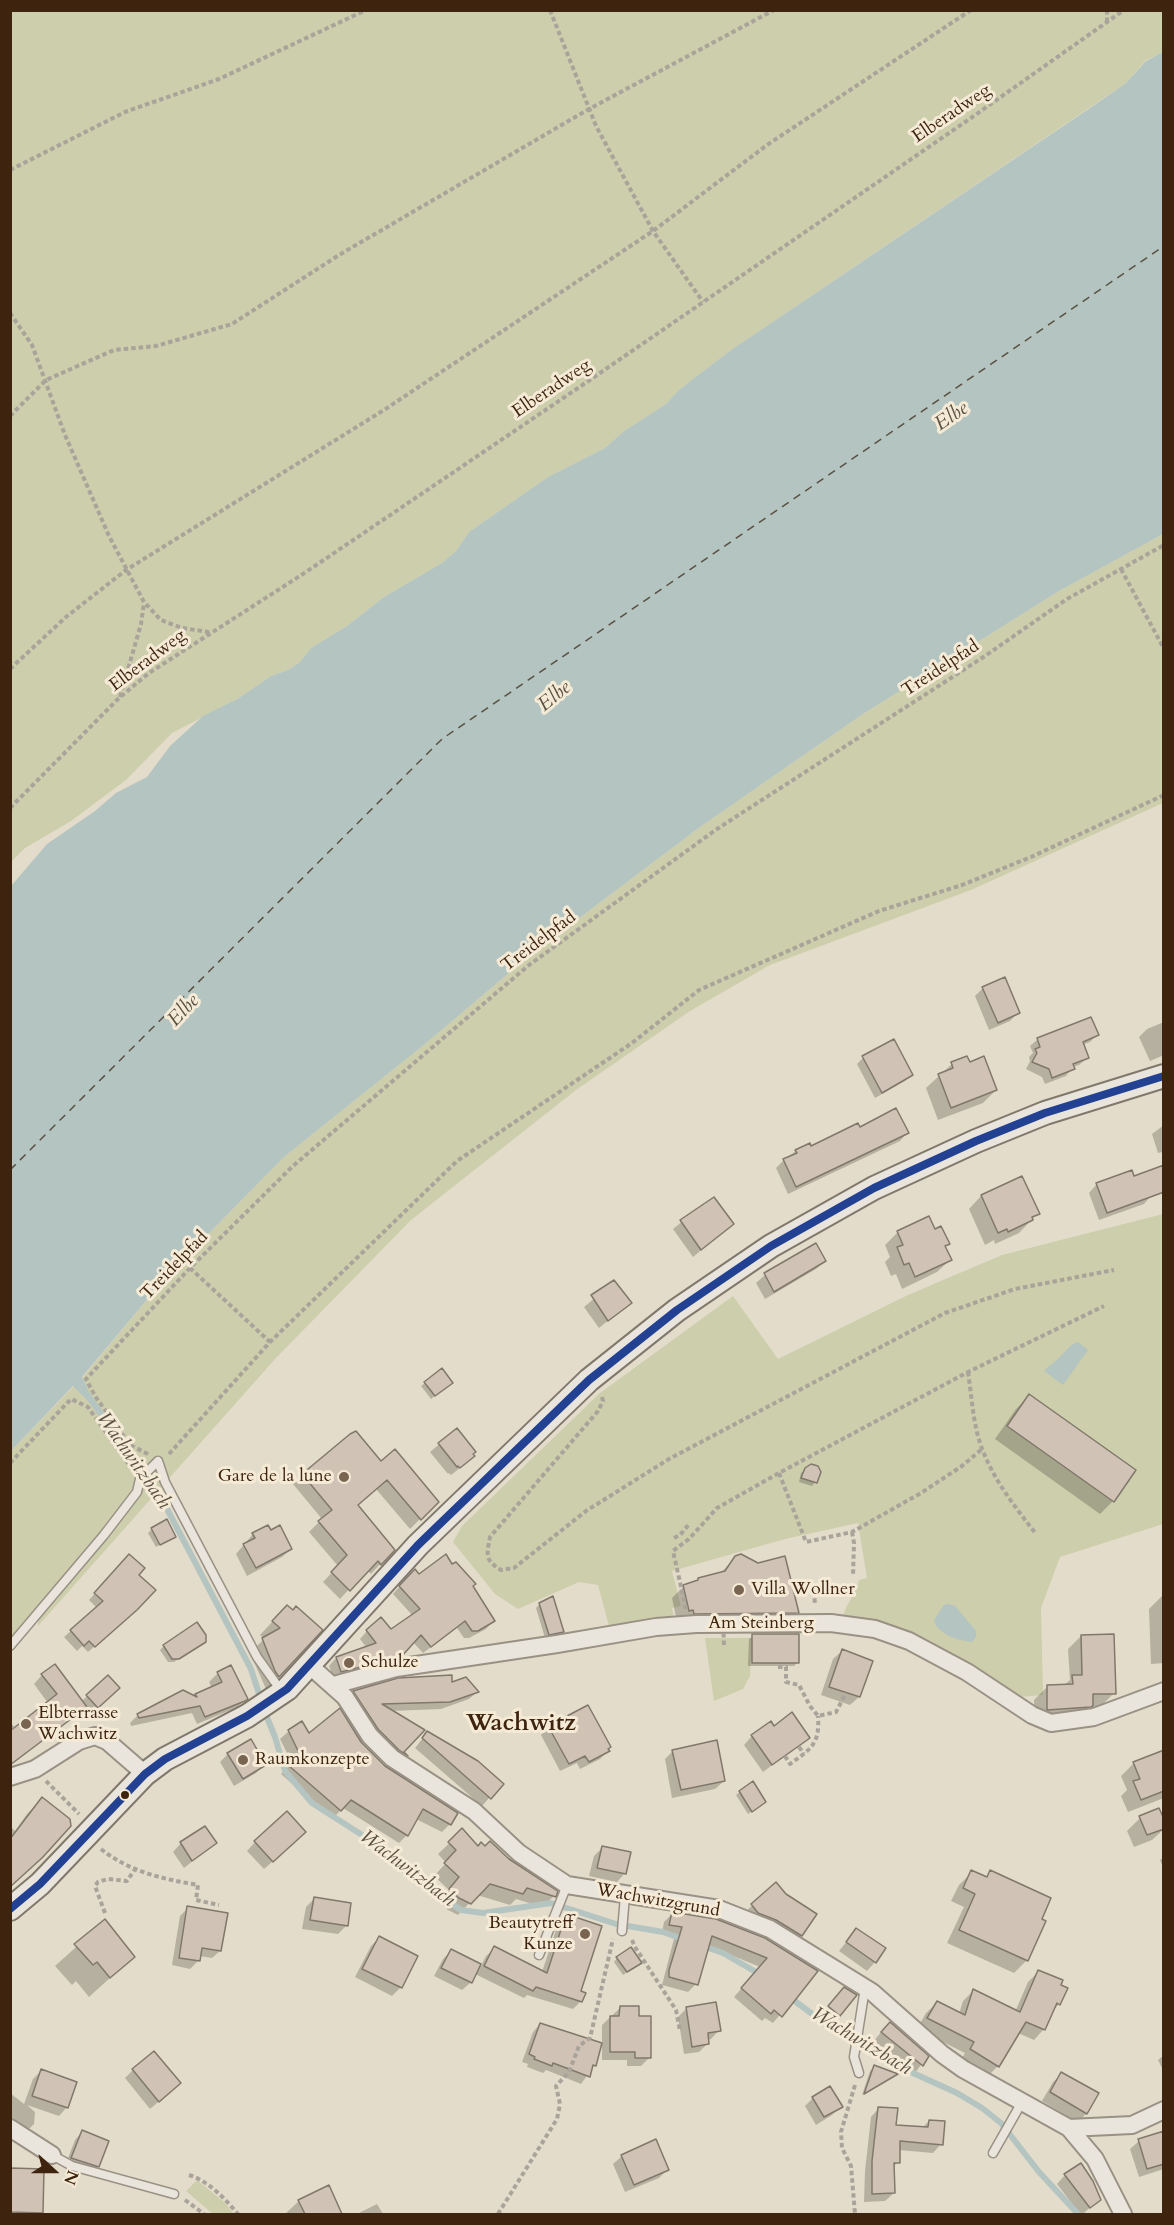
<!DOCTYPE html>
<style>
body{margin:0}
#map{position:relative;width:1174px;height:2225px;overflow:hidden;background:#e4dcca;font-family:Cardo,serif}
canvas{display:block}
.frame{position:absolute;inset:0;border:12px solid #3e240f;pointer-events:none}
.north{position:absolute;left:24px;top:2141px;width:60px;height:60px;-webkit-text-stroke:4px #f4ead6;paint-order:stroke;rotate:111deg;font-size:16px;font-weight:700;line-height:24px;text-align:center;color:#3e240f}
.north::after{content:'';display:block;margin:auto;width:21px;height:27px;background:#3e240f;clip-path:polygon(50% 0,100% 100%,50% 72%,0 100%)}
</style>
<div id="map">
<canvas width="1174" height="2225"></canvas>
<div class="frame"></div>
<div class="north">N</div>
</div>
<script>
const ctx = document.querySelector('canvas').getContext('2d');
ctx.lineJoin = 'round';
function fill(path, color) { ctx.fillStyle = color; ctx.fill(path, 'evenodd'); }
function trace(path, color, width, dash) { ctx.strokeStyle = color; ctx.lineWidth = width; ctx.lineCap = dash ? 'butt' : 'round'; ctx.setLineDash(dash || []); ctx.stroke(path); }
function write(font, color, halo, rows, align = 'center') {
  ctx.font = font + ' Cardo,serif'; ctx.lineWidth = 6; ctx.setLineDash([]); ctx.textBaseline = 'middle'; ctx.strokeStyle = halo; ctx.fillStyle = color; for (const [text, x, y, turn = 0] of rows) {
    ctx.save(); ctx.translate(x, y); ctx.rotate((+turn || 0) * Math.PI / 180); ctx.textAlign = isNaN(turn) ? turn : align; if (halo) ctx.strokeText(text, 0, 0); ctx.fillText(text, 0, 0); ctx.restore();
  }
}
const green = new Path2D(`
 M1163,10L1164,52L1146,60L1126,83L731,350L680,389L666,404L624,431L605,448L548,477L469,532L456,551L442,563L384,597L347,626L311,648L300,662L288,670L271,676L239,698L172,733L126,780L71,821L25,848L11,862L10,11Z
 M1163,534V803L971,890L770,965L690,1011L576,1090L411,1220L275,1359L38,1626V1616L11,1640V1451L74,1386L91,1403L94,1402L82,1378L167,1276L284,1157L425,1044L529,956L700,827L863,714L1059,591Z
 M1163,1214V1524L1060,1557L1041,1608L1043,1695L1019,1697L843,1618C845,1604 856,1595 859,1580L867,1578L858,1523L785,1539L672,1571L681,1606L672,1608L674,1617L609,1626L598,1585L579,1582L518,1609L495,1594L453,1542L462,1526L600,1393L733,1296L778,1359L908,1295L1002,1255Z
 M705,1638H752L750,1676L743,1689L714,1701Z
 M197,2180L224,2202L234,2214H213L186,2191Z`);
const water = new Path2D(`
 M1163,52V534L1059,591L863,714L700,827L529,956L425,1044L284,1157L167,1276L82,1377L94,1402L91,1404L73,1386L11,1451V886L47,844L95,811L116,793L147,777L170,746L203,716L239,698L271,676L288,670L300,662L311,648L347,626L384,597L442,563L456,551L469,532L548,477L605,448L624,431L666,404L680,389L731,350L1093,106L1126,83L1146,61Z
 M1078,1342L1088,1350L1063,1385L1044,1371C1049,1365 1054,1363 1059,1358C1066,1351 1068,1346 1078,1342Z
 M949,1604L955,1606L976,1631V1637L972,1642C959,1641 937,1634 934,1620L944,1605Z`);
const shadow = new Path2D(`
 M983,988L1018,1013L1010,1021L989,1030L975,996Z
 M1164,1022V1055L1150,1061L1139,1037L1147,1029Z
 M1097,1035L1090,1042L1082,1045L1087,1058L1079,1065L1073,1067L1066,1076L1045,1084L1042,1077L1026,1069L1030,1061L1029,1057L1033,1053L1030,1046L1038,1039Z
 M863,1058L911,1075L905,1081L875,1098L857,1064Z
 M952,1064L996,1090L983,1103L938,1120L926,1088Z
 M1164,1125V1159L1162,1152L1158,1153L1152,1134Z
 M860,1129L907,1133L900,1141L788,1194L776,1168L784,1160L796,1151L810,1148Z
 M1021,1178L1038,1213L1019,1233L995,1244L994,1240L985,1245L969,1209L981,1196Z
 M1134,1178L1152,1195L1144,1204L1099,1220L1089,1193L1097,1184Z
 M708,1201L732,1224L693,1257L673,1229Z
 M928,1218L934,1231L948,1243L944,1247L950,1260L937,1272L902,1289L896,1274L891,1276L885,1262L890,1257L885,1245L898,1232Z
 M816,1245L825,1261L816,1269L765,1299L756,1283L765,1275Z
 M614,1282L630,1303L599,1328L584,1307Z
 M425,1383L447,1386L431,1399L421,1386Z
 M1029,1396L1113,1501L1100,1514L995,1439L1016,1409Z
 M456,1430L465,1464L451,1475L449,1473L448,1474L430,1452Z
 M350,1435L381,1463L437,1502L410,1529L376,1489L356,1506L393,1550L371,1574L367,1570L340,1599L323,1582L338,1566L309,1532L322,1519L293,1484Z
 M806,1469L815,1482L812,1486L799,1482L801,1473Z
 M267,1527L291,1549L282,1557L247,1576L236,1554L253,1534Z
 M152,1529L174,1536L156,1547L148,1533Z
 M735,1557L797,1612L786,1624L677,1622L672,1598L684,1586L695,1583L698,1580L720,1574Z
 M123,1562L138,1575L129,1616L88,1652L82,1646L77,1651L64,1637L97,1608L89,1600Z
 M452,1566L471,1586L493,1621L486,1629L469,1638H464L457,1628L423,1653L413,1642L392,1664L334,1679L329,1666L336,1658L367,1648L360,1639L367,1631H391L413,1616L393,1594L407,1578Z
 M1162,1596L1164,1663L1151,1664L1149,1609Z
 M540,1604L562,1632L558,1635L545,1638L536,1608Z
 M274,1620L321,1630L266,1689L250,1653L264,1639L260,1635Z
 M753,1636L798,1662L794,1666H748L749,1639Z
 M1081,1636L1114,1693L1101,1706H1091L1079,1719L1035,1722L1034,1700L1047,1687L1063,1686L1070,1680L1068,1649Z
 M200,1645L174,1662H168L160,1650L164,1646Z
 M842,1651L859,1697L850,1705L821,1695L833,1659Z
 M230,1667L246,1699L238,1707L197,1724L192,1713L131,1726L130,1723L138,1715L194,1697L212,1688L209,1682L218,1673Z
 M42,1675L82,1701L87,1696L109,1697L89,1715L83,1709L10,1766V1732L48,1703L34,1684Z
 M451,1684L477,1692L469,1699L441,1709L390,1711L422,1730L402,1752L405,1756L399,1762L347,1699L354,1692Z
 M549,1727L607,1749L608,1751L600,1759L580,1769L577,1763L560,1771L541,1735Z
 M773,1728L808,1738L763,1772L744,1745L752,1736Z
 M289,1731L360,1743L384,1767L450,1824L442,1832L416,1819L407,1835L399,1843L343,1808L332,1819L281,1774L292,1763L280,1739Z
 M427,1733L490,1797L482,1806L415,1748Z
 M673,1751L724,1781L715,1789L672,1798L665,1759Z
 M1164,1752V1798L1128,1812L1121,1796L1127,1790L1121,1776L1134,1763Z
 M228,1754L264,1765L256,1773L234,1786L220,1762Z
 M740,1792L764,1802L748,1814L736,1795Z
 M42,1799L10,1886V1826L15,1831L27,1814Z
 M1140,1818L1164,1829L1152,1840L1134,1847L1127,1831Z
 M462,1831L478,1847L485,1848L508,1860L554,1896L542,1907L516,1899L510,1905L477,1895L458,1915L448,1910L438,1901L449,1890L434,1876L446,1863L438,1854Z
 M296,1841L264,1869L247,1851L255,1842Z
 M181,1843H215L184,1868L173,1852Z
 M602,1848L625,1873L617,1882L589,1876L594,1856Z
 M1164,1857V1870L1160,1860Z
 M972,1872L985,1878L991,1872L1027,1960L1014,1973L947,1943L964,1907L951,1901L959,1885Z
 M776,1884L785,1895L815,1914L801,1935L792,1944L743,1914Z
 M314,1899L346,1926L338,1934L302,1929L306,1907Z
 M188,1908L220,1951L212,1958L199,1956L198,1961L190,1969L172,1965L180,1916Z
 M672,1914L816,1971L773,2023L765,2018L762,2021L734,1997L760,1967L707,1945L696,1984L688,1992L662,1985L675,1935L662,1933L664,1922Z
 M566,1916L581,2001L573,2009L527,1995L524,1998L475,1974L471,1982L462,1990L434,1976L443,1959L451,1951L481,1966L486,1956L495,1948L542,1972L558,1924Z
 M105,1921L133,1957L89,1997L76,1981L72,1985L55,1966Z
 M856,1930L875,1962L867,1971L839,1951Z
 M379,1938L416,1956L401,1987L392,1996L355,1977L371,1946Z
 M617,1958L636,1966L623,1975L614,1962Z
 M1038,1972L1059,2004L1052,2011L1044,2029L1034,2040L1018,2033L998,2066L987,2077L961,2060L965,2053L917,2029L926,2013L937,2003L959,2014L963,2001L973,1991L1015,2012L1028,1982Z
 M841,1993L855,1996L835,2019L825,2011Z
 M620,2008L637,2017L649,2058L641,2066H627V2060H602V2025Z
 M686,2009L719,2030L711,2039L707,2040L708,2043L699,2052L684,2054L678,2017Z
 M540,2024L600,2044L594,2066L581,2084L546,2070L543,2073L527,2067L528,2064L522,2062L533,2032Z
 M881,2032L927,2057L914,2074L874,2041Z
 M1164,2055V2072L1158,2060Z
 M874,2067L895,2075L862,2095L870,2071Z
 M133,2070L170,2092L150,2109L125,2078Z
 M41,2071L67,2107L59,2116L27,2105L35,2112L34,2124L30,2128L19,2127L10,2121V2093L24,2104L33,2079Z
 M1062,2074L1097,2093L1086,2114L1078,2122L1042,2101L1053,2082Z
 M813,2098L841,2106L832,2115L816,2125L805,2106Z
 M879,2108L895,2126L922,2128L929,2121L941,2144L933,2153L899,2150L898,2162L893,2167L894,2193L885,2201L864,2202L865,2171L871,2117Z
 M82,2132L98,2166L91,2173L65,2166L75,2140Z
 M1164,2133V2169L1139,2177L1130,2149L1139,2141Z
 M622,2156L667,2170L659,2178L625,2192L613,2164Z
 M10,2170L42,2212L39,2214H10Z
 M1065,2175L1099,2199L1083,2214H1080L1057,2184Z
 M328,2187L341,2214H285L299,2201Z
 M377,2204L383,2214H357Z`);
const stream = new Path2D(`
 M89,1397L165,1505L251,1669L261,1700
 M264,1710L275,1737L285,1771L312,1803L373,1842L406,1872L461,1910L483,1913L551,1903L616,1924L663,1932L685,1940
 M703,1946L723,1953L761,1975
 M788,1996L831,2028L882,2059L957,2093L982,2108L1001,2123L1039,2172L1078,2214`);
const ferry = new Path2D(`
 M10,1170L442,739L1164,246`);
const building = new Path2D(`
 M1005,977L1020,1013L998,1023L982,987Z
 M1091,1017L1099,1035L1083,1042L1089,1058L1073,1064L1075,1069L1052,1078L1049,1069L1032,1062L1037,1053L1035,1049L1040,1047L1037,1038Z
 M894,1039L913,1075L882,1093L862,1056Z
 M967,1056L970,1062L984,1056L997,1090L951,1108L938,1074L953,1068L951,1062Z
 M896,1108L909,1133L796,1187L783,1159L797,1153L795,1150L810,1143L811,1146L858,1123L860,1127Z
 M1164,1165V1192L1107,1213L1096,1183L1132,1170L1134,1176Z
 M1022,1176L1040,1214L1032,1217L1033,1220L1008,1232L1007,1229L998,1233L981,1195Z
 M714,1197L734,1224L701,1250L680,1220Z
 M929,1216L935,1229L941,1226L950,1244L945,1246L952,1260L915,1277L909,1263L904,1265L897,1247L903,1245L897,1231Z
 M816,1243L826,1261L774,1292L764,1273Z
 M614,1280L632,1303L608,1321L591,1295Z
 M442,1368L453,1383L435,1396L424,1382Z
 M1029,1394L1136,1470L1114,1502L1007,1426Z
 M457,1428L476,1452L473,1454L475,1456L460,1468L458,1466L457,1467L438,1443Z
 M356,1431L381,1461L395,1449L439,1502L421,1520L387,1480L358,1505L395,1550L381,1565L378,1561L350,1591L331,1572L347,1555L318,1521L332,1510L302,1474L350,1434Z
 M811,1464L818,1466L821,1472L817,1483L801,1478L805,1468Z
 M167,1519L176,1537L160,1545L151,1528Z
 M268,1525L271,1530L280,1525L292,1549L256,1568L243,1544L255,1538L252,1533Z
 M129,1554L145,1568L139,1575L156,1590L137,1610L95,1647L89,1641L84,1646L70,1630L103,1601L94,1593Z
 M446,1554L452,1564L456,1562L476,1584L473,1586L495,1621L478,1631H472L465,1621L431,1647L421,1635L401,1657L341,1672L336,1657L376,1643L366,1630L381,1617L391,1629L420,1609L399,1586L415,1569L419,1574Z
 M741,1554L758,1563L785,1556L799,1613L694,1614L693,1610L689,1611L683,1585L698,1580V1578L725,1571L735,1556Z
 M553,1596L564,1632L549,1635L539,1603Z
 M287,1605L293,1610L296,1606L323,1630L279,1677L275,1671L262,1638L280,1628L272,1621Z
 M197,1622L206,1635V1642L179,1659H172L163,1645Z
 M752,1634H799V1663H752Z
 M1114,1634L1116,1694H1093V1706L1091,1707L1047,1710V1685L1073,1684L1072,1675H1082L1081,1635Z
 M842,1649L873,1661L860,1697L829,1687Z
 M55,1664L87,1707L10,1765V1731L57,1694L41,1674Z
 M231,1665L248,1699L245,1701L205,1717L200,1706L139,1718L137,1714L183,1690L197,1697L195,1694L222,1682L217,1672Z
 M108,1675L120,1688L98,1708L86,1695Z
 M452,1675V1682L466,1677L479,1692L450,1702L382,1704L425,1730L404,1752L408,1756L399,1750L378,1729L353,1691L398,1678Z
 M588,1705L611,1747L608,1749L610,1751L589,1762L585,1756L569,1764L548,1726Z
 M340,1708L361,1742L385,1766L458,1813L451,1825L423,1809L408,1836L351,1800L341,1811L288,1765L300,1755L288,1730L302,1721L309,1733Z
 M792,1712L810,1738L772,1765L751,1735L771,1721L774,1726Z
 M427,1731L478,1761L504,1784L491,1799L422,1738Z
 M251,1739L266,1765L243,1779L227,1753Z
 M717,1740L725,1781L681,1790L672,1750Z
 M1164,1750V1791L1141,1800L1133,1781L1140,1779L1133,1762Z
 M753,1781L766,1802L752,1812L739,1791Z
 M42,1797L70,1819L71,1826L43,1857L10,1887V1839Z
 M1159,1808L1164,1819V1829L1147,1835L1139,1816Z
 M287,1811L306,1832L273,1862L254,1841Z
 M205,1826L217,1843L192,1861L180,1842Z
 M462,1828L478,1846L481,1842L485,1846L490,1841L509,1859L558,1891L556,1897L527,1888L523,1894L490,1884L471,1904L459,1898L449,1889L459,1877L444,1863L456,1850L448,1842Z
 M602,1846L631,1852L626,1874L597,1868Z
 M971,1870L987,1877L990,1870L1051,1898L1042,1919L1046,1921L1028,1961L959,1930L975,1894L963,1888Z
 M776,1882L786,1894L817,1914L802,1936L776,1920L758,1913L751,1904Z
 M314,1897L351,1903L348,1926L310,1920Z
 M187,1906L228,1913L221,1951L202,1948L200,1961L179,1958Z
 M672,1912L716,1919L765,1938L818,1971L782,2017L774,2010L771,2014L741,1988L767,1958L712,1936L698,1985L669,1977V1970L682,1927L669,1925Z
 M566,1914L602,1926L581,1991L586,1993L582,2002L536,1987L533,1991L484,1966L494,1946L547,1973Z
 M105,1919L135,1957L110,1978L97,1962L93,1965L74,1944Z
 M856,1928L886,1948L876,1963L846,1942Z
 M379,1936L418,1956L402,1988L362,1969Z
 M631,1947L642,1963L627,1972L616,1957Z
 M451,1949L481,1964L472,1983L441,1968Z
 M1038,1970L1063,1980L1061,1985L1068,1988L1060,2005L1057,2003L1045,2030L1026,2022L999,2067L970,2049L974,2042L927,2018L937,2001L965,2015L973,1989L1020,2012Z
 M844,1987L857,1995L840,2016L828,2006Z
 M716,2002L721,2031L708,2033L709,2044L692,2047L686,2007Z
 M620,2006H639V2016H651V2058H635V2052H610V2016H619Z
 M890,2022L929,2056L923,2066L881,2032Z
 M540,2023L602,2043L596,2066L593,2065L590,2077L553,2063L552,2066L534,2059L535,2057L529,2054Z
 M154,2051L181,2083L159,2102L132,2069Z
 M874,2065L898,2074L864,2094Z
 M41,2069L77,2082L68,2108L32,2096Z
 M1061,2072L1099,2093L1087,2114L1050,2092Z
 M830,2086L843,2107L824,2117L812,2097Z
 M878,2107L898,2108L896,2125L928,2127L929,2120L945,2121L943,2145L900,2141V2163H894L895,2193L872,2194V2161Z
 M82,2130L109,2141L99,2167L71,2158Z
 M1164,2131V2164L1147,2169L1138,2139Z
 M656,2139L669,2170L634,2185L621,2155Z
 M1081,2163L1093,2181L1101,2200L1090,2208L1064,2174Z
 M10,2168L44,2169L43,2213L10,2212Z
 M329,2185L342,2214H305L298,2200Z`);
const path = new Path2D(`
 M550,10L596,126L653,231L703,302
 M1107,10V22
 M10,170L125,112L219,79L366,10
 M10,313L32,345L65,435L109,536L144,602L161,620L182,628L209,632
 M10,416L46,380L114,350L156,346L232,324L339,255L589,109L774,10
 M1121,569L1164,649
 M10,669L66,617L126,570L384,410L653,231L767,145L971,10
 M120,697L141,624L144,603
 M10,808L119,698L149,673L306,572L581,386L971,118L1124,10
 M190,1268L270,1342
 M968,1372C972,1398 973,1427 983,1451C995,1482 1016,1508 1036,1534
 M602,1397L603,1401L598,1411L490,1537C487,1554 484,1560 501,1570L514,1568L586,1511L669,1459L945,1313L1015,1289L1114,1270
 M99,1423L109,1416
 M148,1454L130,1445L95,1396L86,1379L190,1268L293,1166L529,965L717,829L985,656L1067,599L1164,545
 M169,1454L270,1342L457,1161L632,1043L699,990L879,911L962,885L1031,857L1164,795
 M10,1463L71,1399L88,1407L132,1469
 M779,1473L806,1542L852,1532L921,1493L962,1466L982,1449
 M852,1532L854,1543L853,1576
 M674,1538L680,1535L690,1523
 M814,1591L815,1605
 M686,1609L673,1551L689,1539L717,1508L779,1473L968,1372L1104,1306
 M778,1667H786V1682L799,1685L810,1706L818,1716L836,1712L846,1693
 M10,1725L13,1729
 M799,1747L804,1754
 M785,1756L790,1764C811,1749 820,1744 818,1716
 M46,1781L79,1814
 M101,1849C130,1872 163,1879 198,1885L196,1900L219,1905
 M105,1913L95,1886L98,1882L108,1879L127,1881L135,1869
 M632,1940L635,1947L676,2010L680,2031
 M855,2085L841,2132L842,2148L851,2166L855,2214
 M189,2175C209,2181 225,2199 238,2214
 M185,2200L204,2214
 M498,2214L557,2119L560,2104L556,2086L569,2072L579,2046L590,2038L613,1939`);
const lane = new Path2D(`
 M10,1646L104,1535L137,1492L140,1479L158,1461L165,1482L257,1657L282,1692
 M622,1931L625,1896
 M539,1955L567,1885
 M859,2073L854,2057L865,1988
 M993,2153L1022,2102
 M52,2155L72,2166L174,2194`);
const street = new Path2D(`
 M309,1665L345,1697L370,1736L392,1758L474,1811L519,1853L567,1885L719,1909L770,1929L872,1992L942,2054L963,2069L1069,2128L1095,2159L1123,2214
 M334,1685L396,1668L557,1644L656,1627L696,1624L831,1623L875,1629L909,1641L967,1672L1032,1715L1051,1723L1094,1717L1164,1691
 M10,1777L35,1769L79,1741L95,1736L107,1741L145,1774
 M10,2128L52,2155
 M1069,2128L1132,2125L1164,2110`);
const secondary = new Path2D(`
 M10,1909L40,1884L145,1774L165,1759L247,1716L287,1689L418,1545L589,1380L677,1310L771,1246L874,1188L976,1141L1045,1113L1164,1076`);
const pathBridge = new Path2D(`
 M723,1618L724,1646`);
const bus1 = new Path2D(`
 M10,1909L40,1884L145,1774L165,1759L247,1716L287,1689L418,1545L589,1380L677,1310L771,1246L874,1188L976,1141L1045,1113L1164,1076`);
const markers = [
 [344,1477,6,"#786450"],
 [739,1590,6,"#786450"],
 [349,1663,6,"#786450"],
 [26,1724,6,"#786450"],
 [243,1760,6,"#786450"],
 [125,1795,5,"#3e240f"],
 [585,1934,6,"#786450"]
];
const streetNames = [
 ["Elberadweg",952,114,-34],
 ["Elberadweg",552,389,-34],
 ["Elberadweg",148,661,-37],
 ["Treidelpfad",941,669,-33],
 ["Treidelpfad",539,942,-37],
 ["Treidelpfad",175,1266,-46],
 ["Am Steinberg",761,1624],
 ["Wachwitzgrund",658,1901,10]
];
const poiNames = [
 ["Gare de la lune",332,1477,"right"],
 ["Villa Wollner",751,1590],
 ["Schulze",361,1663],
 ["Elbterrasse",38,1714],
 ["Wachwitz",38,1735],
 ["Raumkonzepte",255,1760],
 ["Beautytreff",573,1924,"right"],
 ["Kunze",573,1945,"right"]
];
const waterNames = [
 ["Elbe",952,417,-34],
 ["Elbe",555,697,-39],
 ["Elbe",184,1011,-47],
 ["Wachwitzbach",133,1461,55],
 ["Wachwitzbach",407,1869,37],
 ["Wachwitzbach",861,2042,31]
];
const districtNames = [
 ["Wachwitz",521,1724]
];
fill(green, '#ccceac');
fill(water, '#b3c4c1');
fill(shadow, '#0003');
trace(stream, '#b3c4c1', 6);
trace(ferry, '#5b5143', 1.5, [8, 6]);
fill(building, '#d1c2b6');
trace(building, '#80786b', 1.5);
trace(lane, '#999184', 11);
trace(street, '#999184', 20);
trace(secondary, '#80786b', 26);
trace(path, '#a9a39a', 4, [4.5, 3]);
trace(lane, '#e9e5dd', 8);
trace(street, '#e9e5dd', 16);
trace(secondary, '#e9e5dd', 22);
trace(pathBridge, '#a9a39a', 4, [4.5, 3]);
trace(bus1, '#224193', 8);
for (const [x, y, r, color] of markers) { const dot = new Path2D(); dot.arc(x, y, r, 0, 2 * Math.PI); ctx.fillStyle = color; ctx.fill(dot); trace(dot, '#f4ead6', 2); }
write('18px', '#3e240f', '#f4ead6', streetNames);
write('18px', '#3e240f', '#f4ead6', poiNames, 'left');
write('italic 20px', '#5b5143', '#f4ead6', waterNames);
write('bold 24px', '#3e240f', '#f4ead6', districtNames);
</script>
